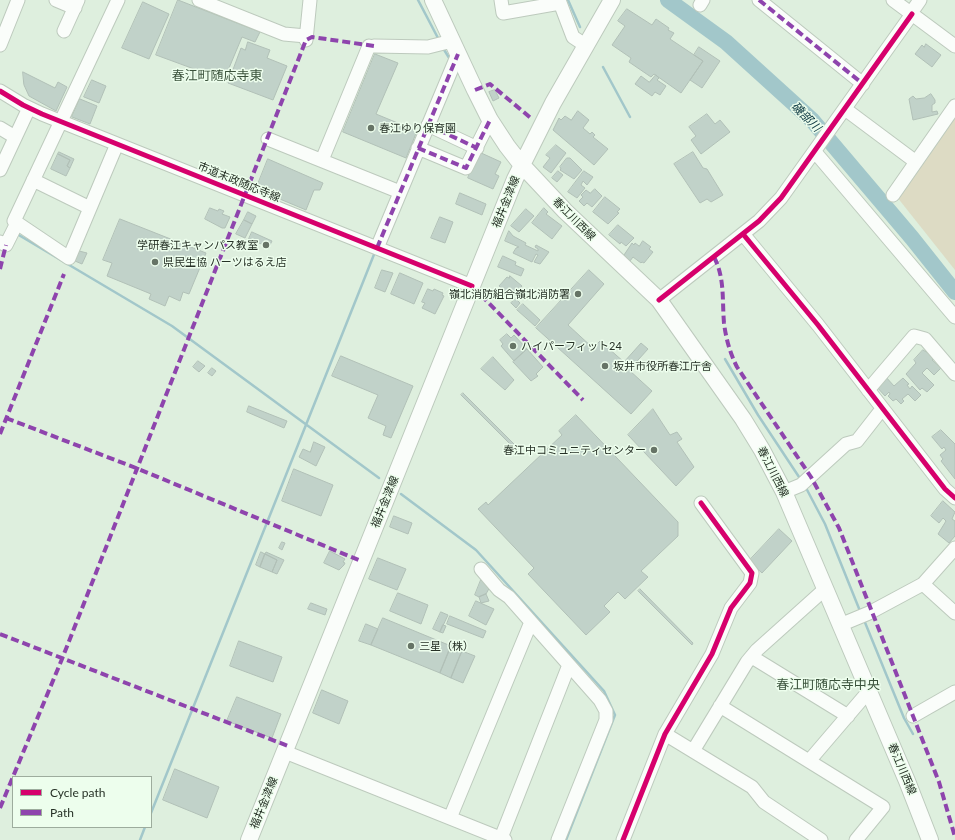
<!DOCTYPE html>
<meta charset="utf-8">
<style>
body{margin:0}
#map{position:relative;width:955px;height:840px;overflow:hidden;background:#deefde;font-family:Lato,sans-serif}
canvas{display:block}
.legend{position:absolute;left:12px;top:776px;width:140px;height:52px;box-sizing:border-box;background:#edfeed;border:1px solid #9dac9d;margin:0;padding:5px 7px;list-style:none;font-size:12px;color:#263126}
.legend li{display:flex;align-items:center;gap:8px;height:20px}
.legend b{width:20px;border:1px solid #9dac9d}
</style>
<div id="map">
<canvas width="955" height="840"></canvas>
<ul class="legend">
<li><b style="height:5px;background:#d6006c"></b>Cycle path</li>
<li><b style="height:5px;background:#8e44ad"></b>Path</li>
</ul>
</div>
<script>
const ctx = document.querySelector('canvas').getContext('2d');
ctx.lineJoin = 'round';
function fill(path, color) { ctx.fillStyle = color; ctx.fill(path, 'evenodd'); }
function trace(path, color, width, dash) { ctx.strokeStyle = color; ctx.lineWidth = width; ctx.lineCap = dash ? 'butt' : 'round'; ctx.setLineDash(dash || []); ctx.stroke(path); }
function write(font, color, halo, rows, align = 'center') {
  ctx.font = font + ' Lato,"Noto Sans JP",sans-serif'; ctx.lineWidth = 3; ctx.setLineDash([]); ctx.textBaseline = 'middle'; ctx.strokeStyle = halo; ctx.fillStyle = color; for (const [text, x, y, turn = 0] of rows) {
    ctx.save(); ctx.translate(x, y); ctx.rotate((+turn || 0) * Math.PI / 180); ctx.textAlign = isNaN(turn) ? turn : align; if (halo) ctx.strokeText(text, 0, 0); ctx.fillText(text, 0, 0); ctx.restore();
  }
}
const green = new Path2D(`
 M955,115V270L897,197Z`);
const stream = new Path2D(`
 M418,0L439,40
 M568,0L580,27
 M443,48L451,61
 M603,67L630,117
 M17,234L172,326L379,478
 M725,359L758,415L801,480
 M805,486L825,524L860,611
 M401,494L476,550L604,691L615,715L566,840
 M864,620L904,718L913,734
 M151,813L375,252
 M140,840L145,827`);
const river = new Path2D(`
 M668,0L726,42L812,120L912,238L955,292`);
const building = new Path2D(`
 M178,0L260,32L255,42L242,37L224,80L156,55Z
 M143,2L169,14L149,59L122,48Z
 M627,9L652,25L656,19L669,28L668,30L674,33L670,39L703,61L681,93L654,74L651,77L629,62L631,58L612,45L625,26L618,21Z
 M248,42L270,50L267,58L287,66L273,100L228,83L241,48L245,50Z
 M926,44L941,55L932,67L915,54L922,45L924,47Z
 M699,47L720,61L702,88L690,80L703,61L694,55Z
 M375,54L398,63L376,114L417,131L406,158L343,132Z
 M23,72L55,88L58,82L67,87L56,111L29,96L24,85Z
 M656,75L659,78L657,80L666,86L660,95L655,92L652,96L635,84L641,76L649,82Z
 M92,80L106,86L99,103L84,97Z
 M495,90L499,98L493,101L489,92Z
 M931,94L935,100V103L932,105V112L937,111L938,114L913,120L909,99L913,96L916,99L924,98Z
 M80,99L97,106L90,124L72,117Z
 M578,111L589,120L583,128L590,134L592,132L595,135L593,137L608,149L594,165L553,130L559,118L561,120L565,116L571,120Z
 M707,114L715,124L720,120L730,132L701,154L691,140L696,136L689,127Z
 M556,145L566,153L551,173L543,167L550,158L546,155Z
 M59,152L74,159L70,168L67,166L70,160L58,154Z
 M479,152L501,162L495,174L499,176L493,189L468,178Z
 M693,152L703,168L707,169L723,195L711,202L707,199L700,203L674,164Z
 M58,154L70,160L67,166L70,168L66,176L51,169Z
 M567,158H570L582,170L574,179L560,170L561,169L560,167Z
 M268,159L323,183L320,190H314L306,210L256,189Z
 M558,171L563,175L557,182L552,178Z
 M584,171L593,177L587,185L583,181L581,185L585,188L577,198L568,192Z
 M595,189L602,196L592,207L587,203L584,206L579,201L583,197L581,195L586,190L590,193Z
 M460,193L486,204L482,215L456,204Z
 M605,197L620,209L617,212L619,213L608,224L593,212Z
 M210,208L218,211L219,209L224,211L222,214L230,217L225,228H222L205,219Z
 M544,208L548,212L546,214L562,226L552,239L532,223Z
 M526,209L534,216L519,232L511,226Z
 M248,212L256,216L252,224L244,220Z
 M440,217L453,222L445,243L431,238Z
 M120,219L206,253L189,294L183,292L180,301L169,296L165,306L149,299L151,294L107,276L112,263L103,260Z
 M244,220L252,224L245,238L236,234Z
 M618,225L634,238L626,246L621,242L620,244L609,235Z
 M509,231L513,236L526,243L525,245L538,251V249L535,247L536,245L549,252L540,264L534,262L538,255L536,254L532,262L513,253L516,248L519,247L505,241Z
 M252,232L272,241L269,247L249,239Z
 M643,241L651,247L649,249L653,252L644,263L642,262L641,263L633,257L630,261L624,255L632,243L634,245L635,243L639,246Z
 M79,251L87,253L82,264L75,261Z
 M503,256L516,262L515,265L524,269L521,276L498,267Z
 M382,270L393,273L385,292L375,288Z
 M589,270L604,284L568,325L593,348L600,341L624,362L641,343L648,349L629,370L652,391L631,414L536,328Z
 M400,273L423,283L414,304L391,294Z
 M510,276L522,286L513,297L499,286L507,277L509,278Z
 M428,289L433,291L434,289L443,293L442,295L444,296L435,314L422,308L425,303L422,302Z
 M516,299L520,303L516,308L511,303Z
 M523,304L540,320L535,326L517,310Z
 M507,334L511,338L514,335L527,349L514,361L501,346L503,344L500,340Z
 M527,349L543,367L536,374L538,376L531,381L513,362Z
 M923,350L935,357L932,360L941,368L934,375L927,368L922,373L934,385L927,392L922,388L920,390L906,374L916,363L914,360Z
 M341,356L413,386L391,438L383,435L386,426L368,418L378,395L332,376Z
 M493,357L514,380L505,390L481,369Z
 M198,361L205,366L199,372L193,367Z
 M212,368L216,371L212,376L208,373Z
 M885,376L894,386L903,378L909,384L907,385L910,389L912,386L921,395L915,401L908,394L902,399L904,401L901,404L896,399L893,401L888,396L890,394L889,392L885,396L875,385Z
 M463,393L515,445L513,447L461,395Z
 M249,406L287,421L284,428L247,412Z
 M653,409L670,435L677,432L682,439L677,442L694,467L676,486L628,435Z
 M576,415L678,522V536L641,571L648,577L625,599L618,592L604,606L610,612L586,635L528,574L534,568L478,509L486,502L488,505L562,435L559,431Z
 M941,430L955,444V479L941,461L943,459L940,455L946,450L944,447L942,449L932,437Z
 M314,442L325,447L316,466L299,457L303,449L310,452Z
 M294,469L333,485L321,516L282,501Z
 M943,501L955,512L952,519L955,521V536L949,543L938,534L946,521L943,518L939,523L931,516Z
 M394,516L412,523L408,534L390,527Z
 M779,529L792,541L762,573L749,561Z
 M282,542L285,543L282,550L279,548Z
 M330,551L345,559L343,562L345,563L344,565L339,570L324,563Z
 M261,552L265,554L266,552L284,560L277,574L272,572L277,560L265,554L260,567L256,565Z
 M265,554L277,560L272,572L260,567Z
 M378,558L406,569L397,590L369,579Z
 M481,580L491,585L486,594L479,597L475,595Z
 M640,589L693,643L692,645L638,591Z
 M398,593L428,605L421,624L390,611Z
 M486,594L489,601L481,603L479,597Z
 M476,601L494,609L486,625L469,616Z
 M311,603L327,609L325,615L308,609Z
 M441,612L448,615L440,632L433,629Z
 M450,616L486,631L483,638L447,624Z
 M383,618L451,646L440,673L371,645Z
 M366,624L378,629L371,645L359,641Z
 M443,625L446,626L443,633L440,632Z
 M239,641L282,657L273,682L230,666Z
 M451,646L462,651L451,678L440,673Z
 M462,651L475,656L463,683L451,678Z
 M322,690L348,701L339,724L313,713Z
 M237,697L281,714L272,738L227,721Z
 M175,769L219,787L207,818L163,800Z`);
const minor = new Path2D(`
 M56,0L75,8
 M199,0L284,34L306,36
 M501,0L503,13L560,3
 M559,0L573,37L585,45
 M759,0L863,84
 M893,0L955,46
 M700,5L703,0
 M911,13L920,0
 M64,31L78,0
 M306,40L310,0
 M0,45L18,0
 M374,46L428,47L452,41
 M0,91L23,105L42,114L472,286
 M845,109L916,162
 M428,125L477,148
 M0,128L15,137
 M268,139L400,192
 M418,148L466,168L490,120
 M815,152L955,317
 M322,160L369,46
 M0,170L29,108
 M33,180L90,208
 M893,195L955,106
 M17,223L69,258L117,144
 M743,234L818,325L945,489L955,498
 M0,242L6,245L17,223L14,221L118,0
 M377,248L458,54
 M659,300L759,221L781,198L912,14
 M868,390L914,336L925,339L955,374
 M784,492L801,485L846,444L857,441L882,409
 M481,569L499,590L509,597L600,700L606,711V720L558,840
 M923,584L955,613
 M840,625L869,613L923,584L955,548
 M752,657L848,716
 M720,706L883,807L856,840
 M913,716L955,692
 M665,734L752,787L764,802L821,840
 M693,751L747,662L757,650L825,589
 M285,752L505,840
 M809,761L868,692
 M450,818L531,622
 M501,838L569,665
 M623,840L665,734L712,654L731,608L750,583L752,573L701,503`);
const major = new Path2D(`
 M433,0L475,90L490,120L507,146L521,164L565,211L659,300L743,419L762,450L784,492L907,781L930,840
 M249,840L515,179L553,103L612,0`);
const quiet = new Path2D(`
 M759,0L863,84
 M475,90L490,84L532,119
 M428,125L477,148
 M418,148L466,168L490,120
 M377,248L458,54
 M714,257C725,278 722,300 724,323C726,339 730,353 737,367L811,477L839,528L939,782L955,837
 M0,269L6,245
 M481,295L583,400
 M6,418L136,468L361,561
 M0,434L64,274
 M0,634L288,746
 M0,808L62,659L306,40L312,37L374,46`);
const cycleway = new Path2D(`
 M0,91L23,105L42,114L472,286
 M743,234L818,325L945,489L955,498
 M659,300L759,221L781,198L912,14
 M623,840L665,734L712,654L731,608L750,583L752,573L701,503`);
const markers = [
 [371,128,4,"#667466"],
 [266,245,4,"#667466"],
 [155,262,4,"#667466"],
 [578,294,4,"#667466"],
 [513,346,4,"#667466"],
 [605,366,4,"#667466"],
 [654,450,4,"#667466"],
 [411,646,4,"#667466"]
];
const poiNames = [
 ["春江ゆり保育園",379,128],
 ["学研春江キャンパス教室",258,245,"right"],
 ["県民生協 ハーツはるえ店",163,262],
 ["嶺北消防組合嶺北消防署",570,294,"right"],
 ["ハイパーフィット24",521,346],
 ["坂井市役所春江庁舎",613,366],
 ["春江中コミュニティセンター",646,450,"right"],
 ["三星（株）",419,646]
];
const streetNames = [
 ["市道末政随応寺線",239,182,22],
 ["福井金津線",506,202,-68],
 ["春江川西線",574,219,45],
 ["春江川西線",773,472,63],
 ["福井金津線",385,502,-68],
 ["春江川西線",902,769,67],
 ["福井金津線",264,803,-68]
];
const waterNames = [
 ["磯部川",806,117,45]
];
const quarterNames = [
 ["春江町随応寺東",217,76],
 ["春江町随応寺中央",828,685]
];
fill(green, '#dddbc4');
trace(stream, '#a2c7ca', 2.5);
trace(river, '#a2c7ca', 16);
fill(building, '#c1d2c9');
trace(building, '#b1c0b7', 1);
trace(minor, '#bdcabd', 15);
trace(major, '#bdcabd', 18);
trace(minor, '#fafdfa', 13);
trace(major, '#fafdfa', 16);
trace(quiet, '#8e44ad', 4, [8, 4]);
trace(cycleway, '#d6006c', 5);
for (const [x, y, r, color] of markers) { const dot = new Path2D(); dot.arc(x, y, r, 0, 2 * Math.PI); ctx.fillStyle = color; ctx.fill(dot); trace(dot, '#edfeed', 1.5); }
write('11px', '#263126', '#edfeed', poiNames, 'left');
write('11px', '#263126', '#edfeed', streetNames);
write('italic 12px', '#0f3a43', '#edfeed', waterNames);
write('13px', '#3a523b', '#edfeed', quarterNames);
</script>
